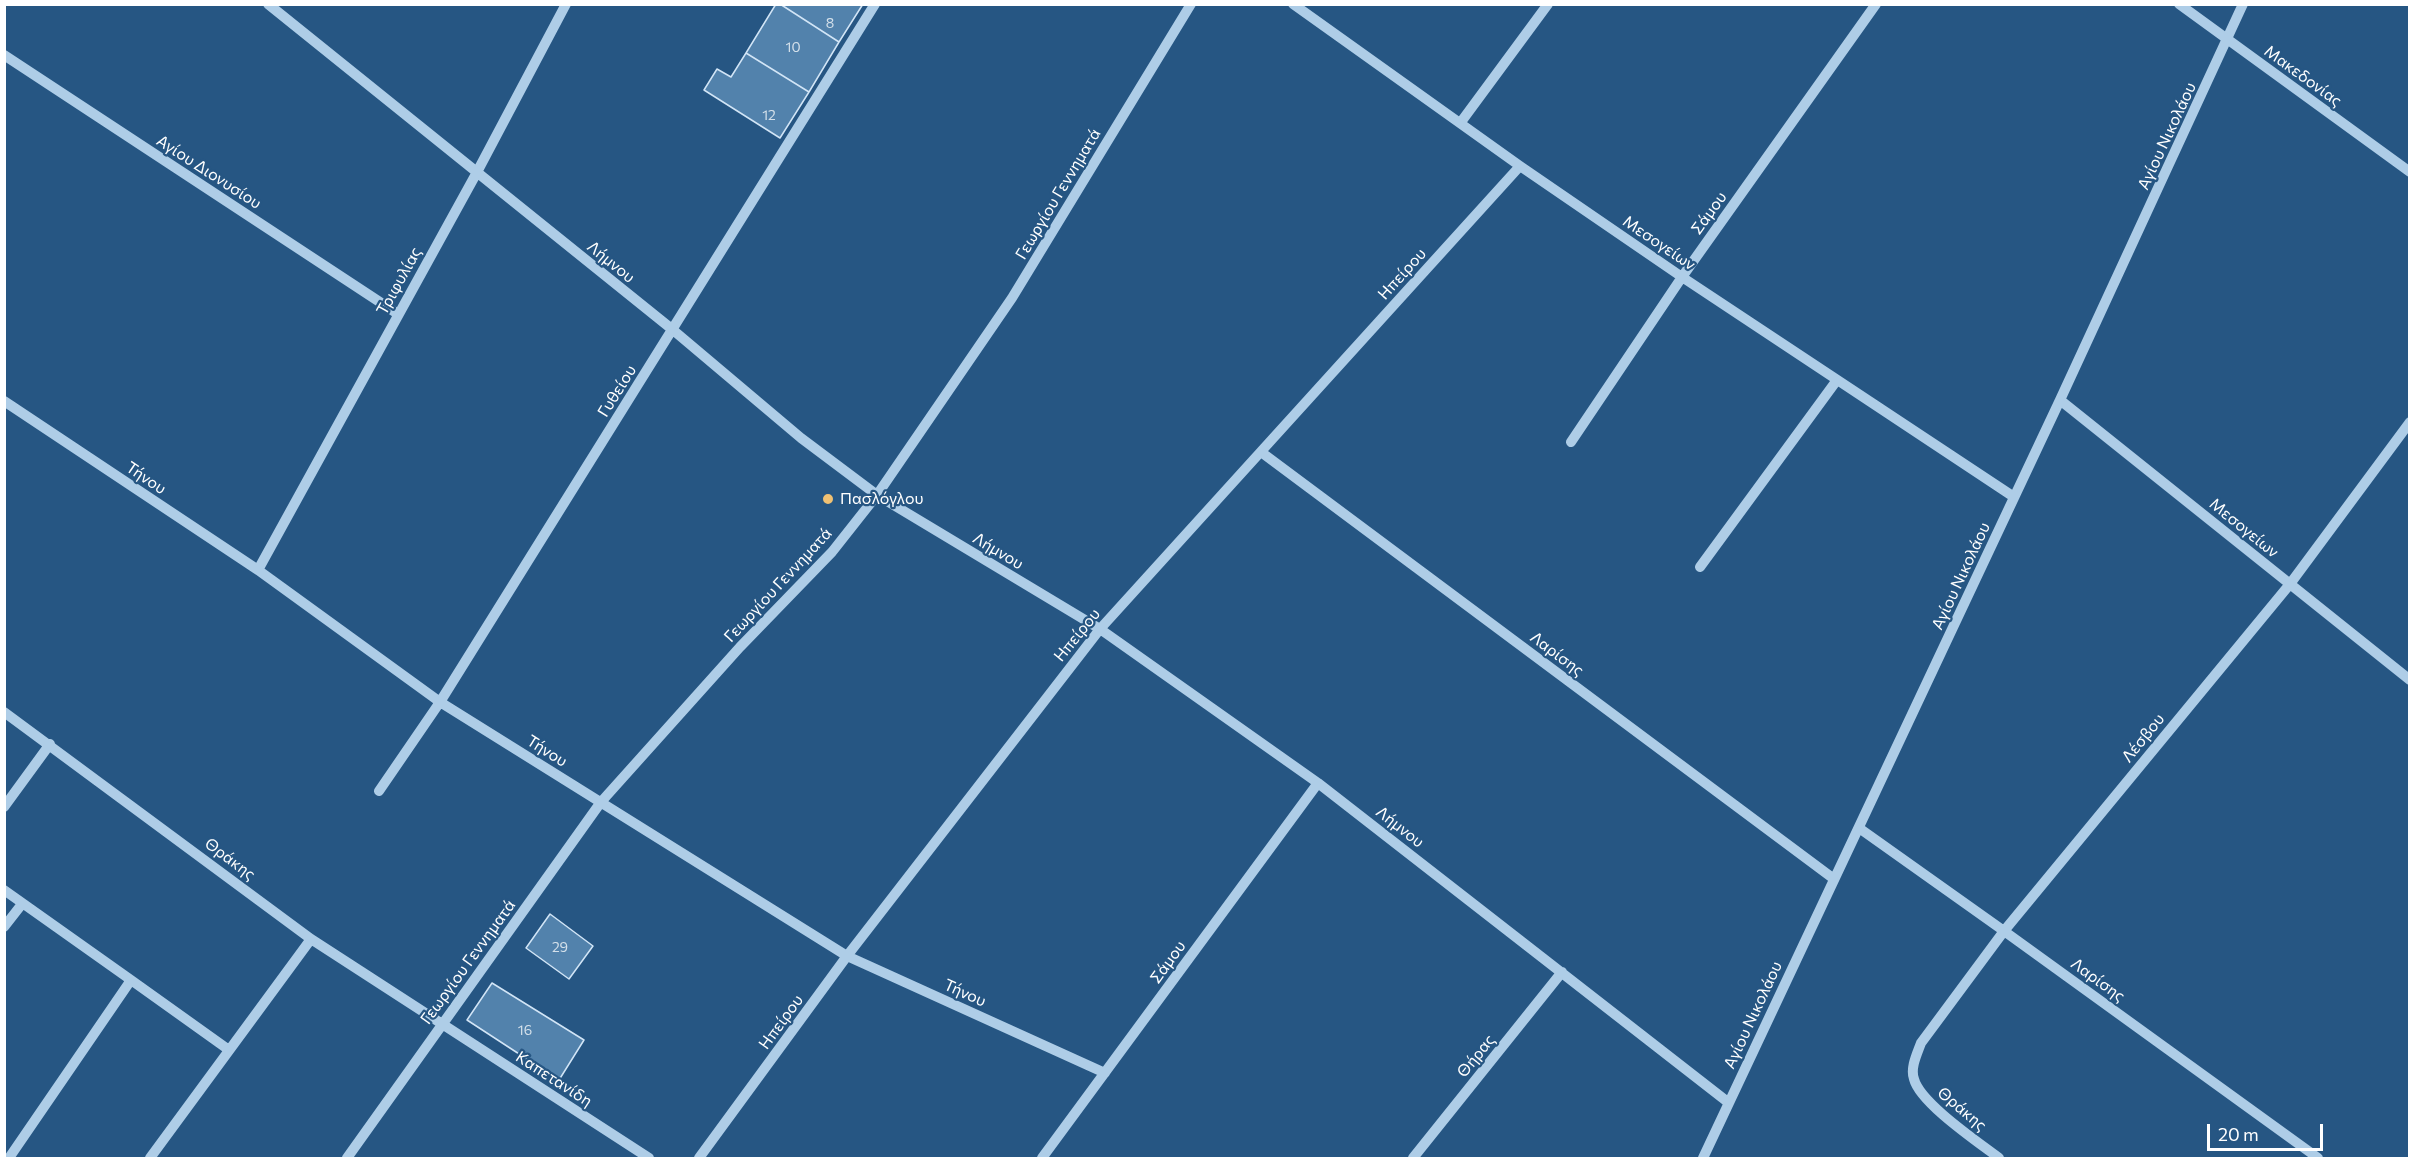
<!DOCTYPE html>
<meta charset="utf-8">
<style>
body{margin:0}
#map{position:relative;width:2414px;height:1163px;overflow:hidden;background:#265683;font-family:Commissioner,sans-serif}
canvas{display:block}
.frame{position:absolute;inset:0;border:6px solid #fff;pointer-events:none}
.scale{position:absolute;left:2207px;top:1124px;width:116px;height:27px;box-sizing:border-box;border:3px solid #fff;border-top:0;padding-left:8px;font-size:18px;line-height:21px;white-space:nowrap;color:#fff;-webkit-text-stroke:4px #265683;paint-order:stroke}
</style>
<div id="map">
<canvas width="2414" height="1163"></canvas>
<div class="frame"></div>
<div class="scale">20 m</div>
</div>
<script>
const ctx = document.querySelector('canvas').getContext('2d');
ctx.lineJoin = 'round';
function fill(path, color) { ctx.fillStyle = color; ctx.fill(path, 'evenodd'); }
function trace(path, color, width, dash) { ctx.strokeStyle = color; ctx.lineWidth = width; ctx.lineCap = dash ? 'butt' : 'round'; ctx.setLineDash(dash || []); ctx.stroke(path); }
function write(font, color, halo, rows, align = 'center') {
  ctx.font = font + ' Commissioner,sans-serif'; ctx.lineWidth = 4.5; ctx.setLineDash([]); ctx.textBaseline = 'middle'; ctx.strokeStyle = halo; ctx.fillStyle = color; for (const [text, x, y, turn = 0] of rows) {
    ctx.save(); ctx.translate(x, y); ctx.rotate((+turn || 0) * Math.PI / 180); ctx.textAlign = isNaN(turn) ? turn : align; if (halo) ctx.strokeText(text, 0, 0); ctx.fillText(text, 0, 0); ctx.restore();
  }
}
const building = new Path2D(`
 M776,4H780L839,42L809,92L746,53Z
 M780,4H863L839,42Z
 M746,53L809,92L780,138L704,90L717,69L731,77Z
 M550,914L593,946L569,979L526,948Z
 M492,983L584,1040L559,1080L467,1020Z`);
const minor = new Path2D(`
 M268,4L673,330L801,438L877,495L1100,629L1318,783L1729,1103
 M1293,4L1520,166L1682,277L2014,497
 M2179,4L2410,172
 M4,55L398,314
 M1461,122L1548,4
 M2060,400L2410,680
 M4,401L258,570L440,702L847,956L1105,1073
 M1571,442L1682,277L1876,4
 M1261,452L1834,879
 M1700,567L1837,380
 M258,570L476,174L566,4
 M4,712L311,939L649,1158
 M379,791L440,702L875,4
 M4,807L50,744
 M1859,828L2004,931L2318,1158
 M4,890L131,980
 M4,927L22,904
 M9,1158L131,980L229,1050
 M150,1158L311,939
 M347,1158L601,802L740,647L832,552L877,495L1012,298L1191,4
 M699,1158L847,956L1100,629L1520,166
 M1042,1158L1318,783
 M1413,1158L1562,972
 M1703,1158L2060,400L2243,4
 M1999,1158C1978,1142 1920,1103 1914,1079C1910,1068 1917,1054 1921,1043L2004,931L2290,584L2410,422`);
const markers = [
 [828,499,6,"#f0c173"]
];
const numberNames = [
 ["8",830,23],
 ["10",793,47],
 ["12",769,115],
 ["29",560,947],
 ["16",525,1030]
];
const streetNames = [
 ["Μακεδονίας",2303,76,36],
 ["Αγίου Νικολάου",2167,136,-65],
 ["Αγίου Διονυσίου",209,172,33],
 ["Γεωργίου Γεννηματά",1058,194,-59],
 ["Σάμου",1709,213,-54],
 ["Μεσογείων",1659,243,34],
 ["Λήμνου",611,262,39],
 ["Ηπείρου",1402,274,-48],
 ["Τριφυλίας",399,281,-61],
 ["Γυθείου",617,391,-58],
 ["Τήνου",146,478,34],
 ["Μεσογείων",2244,528,39],
 ["Λήμνου",998,551,31],
 ["Αγίου Νικολάου",1961,576,-65],
 ["Γεωργίου Γεννηματά",778,585,-47],
 ["Ηπείρου",1077,635,-51],
 ["Λαρίσης",1557,654,37],
 ["Λέσβου",2143,738,-51],
 ["Τήνου",547,751,32],
 ["Λήμνου",1400,827,38],
 ["Θράκης",230,859,37],
 ["Γεωργίου Γεννηματά",468,962,-54],
 ["Σάμου",1168,962,-54],
 ["Λαρίσης",2098,980,36],
 ["Τήνου",965,993,24],
 ["Αγίου Νικολάου",1753,1015,-65],
 ["Ηπείρου",781,1022,-54],
 ["Θήρας",1476,1056,-51],
 ["Καπετανίδη",554,1079,33],
 ["Θράκης",1962,1109,40]
];
const poiNames = [
 ["Πασλόγλου",840,499]
];
fill(building, '#5282ac');
trace(building, '#d2e5f6', 1.5);
trace(minor, '#aecde7', 10);
for (const [x, y, r, color] of markers) { const dot = new Path2D(); dot.arc(x, y, r, 0, 2 * Math.PI); ctx.fillStyle = color; ctx.fill(dot); trace(dot, '#265683', 2); }
write('14px', '#d4e0ea', null, numberNames);
write('16px', '#fff', '#265683', streetNames);
write('16px', '#fff', '#265683', poiNames, 'left');
</script>
